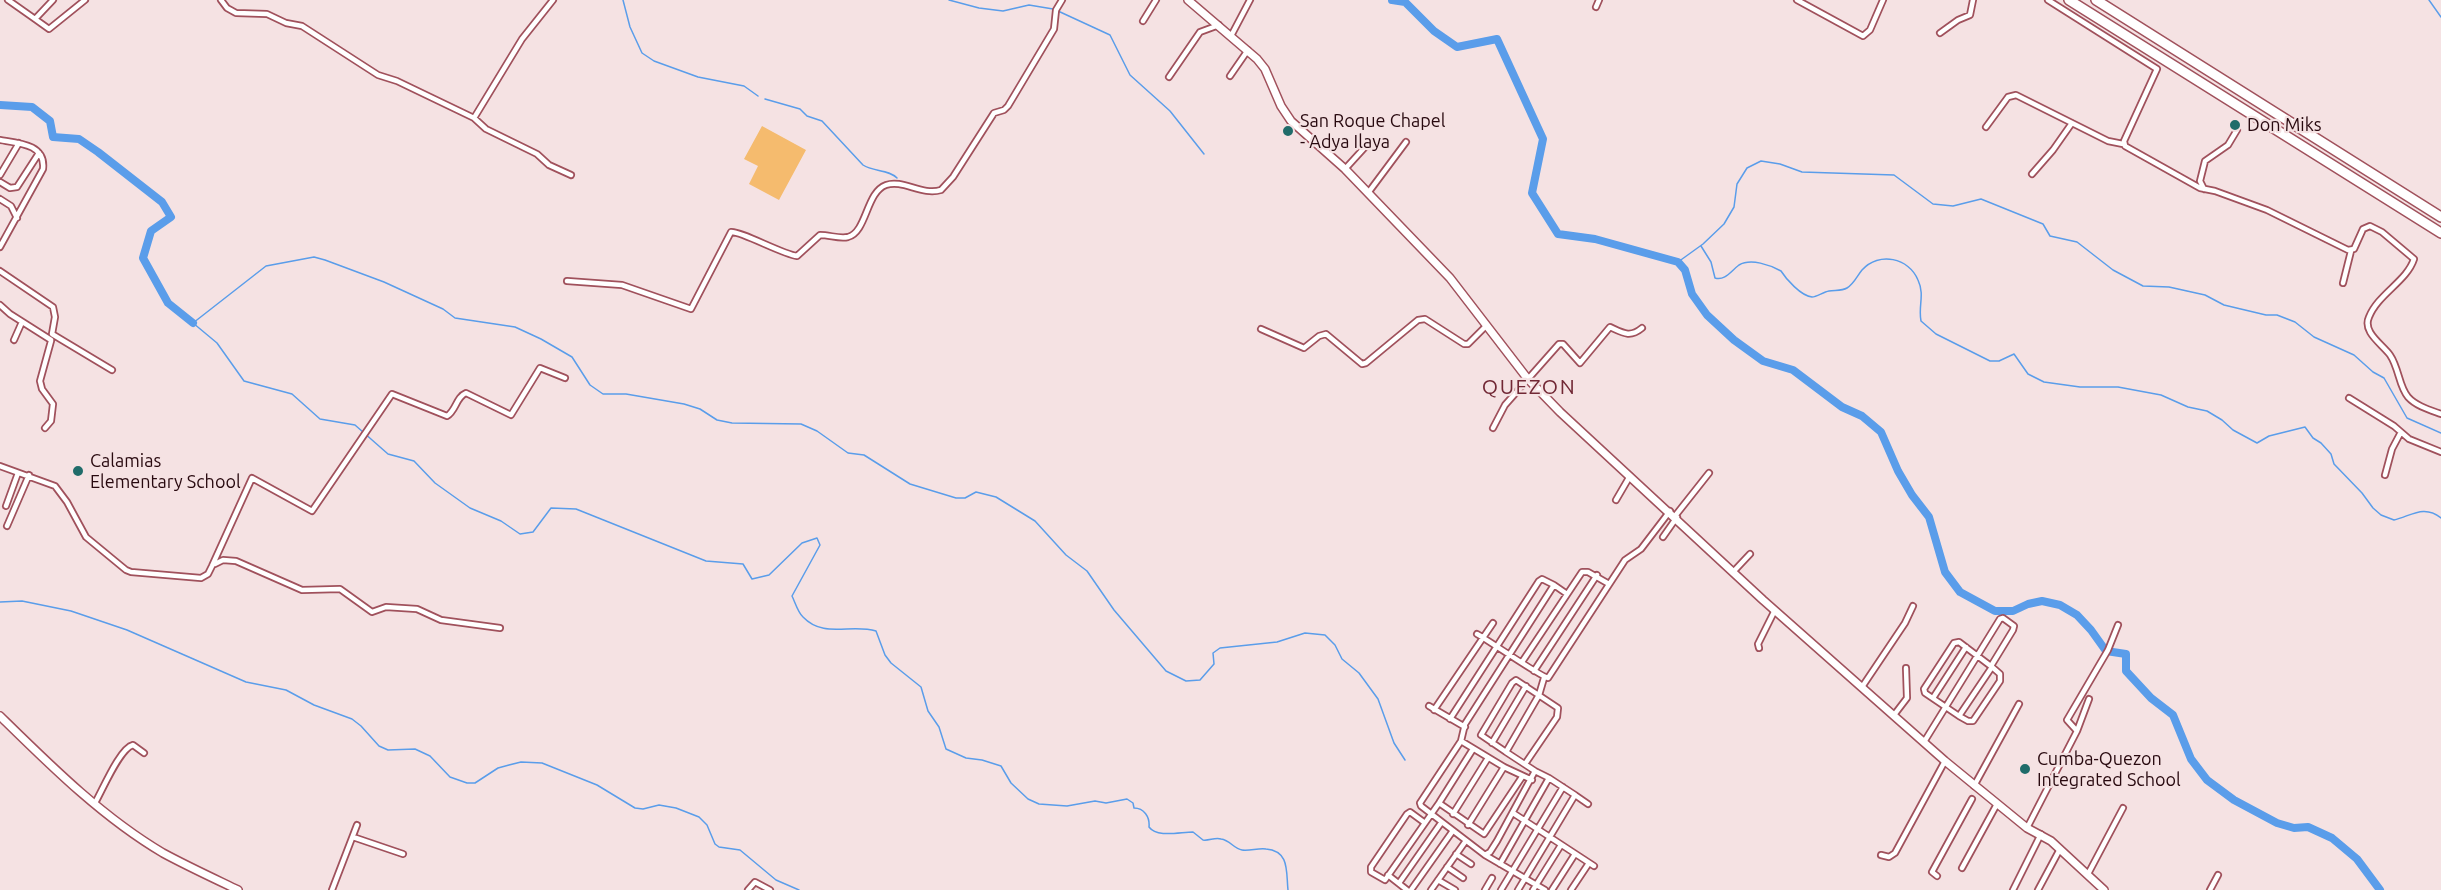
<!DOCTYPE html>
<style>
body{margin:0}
canvas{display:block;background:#f5e2e3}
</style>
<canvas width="2441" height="890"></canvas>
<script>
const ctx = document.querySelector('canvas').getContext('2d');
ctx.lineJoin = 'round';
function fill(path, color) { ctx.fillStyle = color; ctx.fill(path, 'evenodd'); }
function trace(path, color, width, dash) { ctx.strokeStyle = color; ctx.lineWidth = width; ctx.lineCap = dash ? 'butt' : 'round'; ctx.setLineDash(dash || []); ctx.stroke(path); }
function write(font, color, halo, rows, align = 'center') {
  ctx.font = font + ' Ubuntu,sans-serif'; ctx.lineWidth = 4.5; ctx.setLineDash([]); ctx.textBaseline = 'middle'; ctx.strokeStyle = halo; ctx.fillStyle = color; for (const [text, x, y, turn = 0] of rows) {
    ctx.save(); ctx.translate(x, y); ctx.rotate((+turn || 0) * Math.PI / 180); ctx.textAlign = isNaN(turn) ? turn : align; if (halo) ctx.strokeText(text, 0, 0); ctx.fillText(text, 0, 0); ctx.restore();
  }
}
const green = new Path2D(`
 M762,126L806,150L779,200L749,184L758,166L744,159Z`);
const stream = new Path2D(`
 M623,0L630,27L642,53L654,61L698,77L744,86L758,96
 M949,0L979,8L1003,11L1029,5L1053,9
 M2429,0L2441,17
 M1058,11L1110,35L1130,75L1170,111L1204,154
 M765,99L800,109L807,116L822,121L863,165C873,172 889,169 897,178
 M1701,246L1711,262L1715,278C1725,281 1731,271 1739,265C1751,258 1770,265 1781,271C1786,279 1801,296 1812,297C1817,297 1823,292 1829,291C1835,290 1842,291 1847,288C1854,284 1857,276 1862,270C1879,251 1909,258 1918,280C1925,295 1918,306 1921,321L1936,334L1990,361H1999L2014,354L2028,374L2044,382L2080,387H2118L2161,395L2188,407L2207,411L2222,420L2233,430L2257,443L2269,436L2305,427L2313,438L2321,443L2331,454L2334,464L2362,493L2373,508L2381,515L2394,520C2411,516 2424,504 2441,518
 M1678,262L1703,244L1724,224L1734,207L1737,184L1747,168L1761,161L1780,164L1802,172L1894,175L1933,204L1953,206L1981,199L2043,224L2050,236L2077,242L2113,270L2143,286L2169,287L2205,295L2224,305L2266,315H2277L2295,322L2314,337L2354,355L2373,372L2384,378L2407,418L2441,433
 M0,602L22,601L71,611L127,630L246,682L286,690L314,705L352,719L361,726L379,746L388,750L415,749L430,756L450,777L467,783H475L498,768L509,765L521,762L542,763L597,785L635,808L643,809L659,805L676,808L699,817L707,825L715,844L719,847L740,850L776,880L799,890
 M1288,890C1286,872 1290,851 1266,849C1258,848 1250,851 1242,850C1234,849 1230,840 1221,839C1215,837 1209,841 1203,840L1193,832C1180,832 1157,838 1149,827C1150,817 1144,808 1134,808L1133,803L1127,799L1106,803L1095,801L1067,806L1039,804L1028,799L1011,783L1001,766L982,760L966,758L946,749L939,727L928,711L921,687L891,663L885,655L876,631C851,623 824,639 803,617C798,613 795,602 792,596L820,545L817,538L802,543L769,575L752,579L743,564L706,561L576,509L551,508L533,532L520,534L501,521L470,508L435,483L414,461L388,454L355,425L320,419L292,394L244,381L217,343L193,323L266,266L314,257L325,260L384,282L443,309L455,318L515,327L541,339L572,357L590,385L603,394H626L684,404L700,409L717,420L732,423L801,424L817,431L848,453L864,455L910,484L956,498H965L976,492L996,497L1035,521L1066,555L1087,571L1114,610L1166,671L1186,681L1200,680L1214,664L1213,653L1220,648L1277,642L1305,633L1325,635L1335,645L1342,659L1359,673L1378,699L1394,743L1405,760`);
const river = new Path2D(`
 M1392,0L1405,2L1434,31L1457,47L1497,39L1543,139L1532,193L1558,234L1595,239L1678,262L1685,270L1692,294L1707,315L1734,340L1763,361L1793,370L1842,407L1862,416L1881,432L1898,471L1912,495L1929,517L1945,572L1960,592L1995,611H2013L2028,604L2042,601L2060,605L2077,615L2091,630L2106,651L2126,654V671L2151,698L2173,715L2191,759L2207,780L2234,800L2277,823L2294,828L2308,827L2332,838L2357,859L2380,890
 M0,105L32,107L50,121L53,137L79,139L98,152L162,202L171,217L151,231L143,258L168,303L193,323`);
const street = new Path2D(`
 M8,0L35,19L53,0
 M221,0L227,8L236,13L267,14L286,23L302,26L378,75L397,81L474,118L522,39L553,0
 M1797,0L1863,36L1870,30L1883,0
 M2048,0L2157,69L2124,141L2125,146L2200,188L2215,191L2267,210L2348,250L2354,249L2363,229L2370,226L2382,232L2414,259C2407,281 2378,294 2369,317C2362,332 2382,344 2390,355C2399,368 2399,387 2408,397C2416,406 2430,410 2441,414
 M1596,7L1599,0
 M35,19L49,29L85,0
 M1143,21L1156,0
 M1940,33L1958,20L1970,15L1973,0
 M1231,36L1250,0
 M1230,76L1248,50
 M1169,77L1200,32L1219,25
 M474,118L486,129L537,154L549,165L571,175
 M1986,127L2008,97L2016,95L2108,141L2123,144
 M0,140C18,143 46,144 43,169L0,247
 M1345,169L1366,146
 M2032,174L2053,150L2072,123
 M0,175L19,143
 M0,182L10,188L17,187L39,153
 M2204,189L2200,181L2205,161L2228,145L2237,130
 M1368,193L1406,142
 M0,199L11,206L17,218
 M0,271L53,307L55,317L52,334L112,370
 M567,281L622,285L691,309L731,232C741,231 782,254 797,256L820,235C830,235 839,239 848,237C867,232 866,192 886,185C903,179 922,196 941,190L953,177L994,113L1004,110L1008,106L1054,29L1056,10L1062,0
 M2343,283L2351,251
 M0,305L10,314L51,340
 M1261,329L1304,348L1319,336L1326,334L1362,364L1366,363L1418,320L1425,319L1464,344H1468L1486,326
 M14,340L22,322
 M2349,398L2394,426L2409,439L2441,452
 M45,428L51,421L53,404L42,389L40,381L51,341
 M1493,428L1505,405L1559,344H1563L1580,363L1610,327C1623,333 1630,338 1642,328
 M0,466L55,486L67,502L86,537L126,570L131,572L201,578L208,574L212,566L252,478L312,511L392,394L447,416C456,411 456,397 466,393L511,415L540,368L565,378
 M2385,475L2392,449L2401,432
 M1616,500L1630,476
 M6,506L18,473
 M1675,516L1709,473
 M7,526L29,475
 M1663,537L1677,517
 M215,564L223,560L236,561L302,590L340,589L372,612L386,607L417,609L441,620L500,628
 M1734,571L1750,554
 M1477,634C1488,640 1541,677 1548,678L1625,560L1641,549L1670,511
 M1959,642L1992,667L1959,716L1925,693L1924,689L1954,643Z
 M1759,648L1758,644L1775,610
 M1522,662L1582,572H1588L1609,584
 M1534,671L1597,575
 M1544,678L1539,695L1506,752L1535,771L1497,841L1490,852L1485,855L1421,806L1420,803L1461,741L1465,724L1554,585L1567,594
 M1862,687L1905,623L1913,606
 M1933,698L1966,647
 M1429,706L1465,727
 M1434,710L1493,623
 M1894,715L1907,698L1906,668
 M1959,716L1968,721H1973L2000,681V674L1992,667
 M1450,719L1539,581L1542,579L1554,585
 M2077,731L2089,699
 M1461,741L1504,767L1532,780
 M1924,742L2000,619L2003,618L2014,626L2013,630L1991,666
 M1492,743L1526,686
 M1506,752L1481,735L1512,683L1516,680L1558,708L1557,717L1525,764
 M1535,771L1549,778
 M1974,786L2019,704
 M1575,795L1588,804
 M95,803C103,789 120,748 133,745L144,753
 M1439,803L1484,834L1522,777
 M1513,813L1594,866
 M1453,814L1488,758
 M1425,823L1410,812L1407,814L1371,867V872L1385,880L1439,803L1473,749
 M1468,825L1504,767
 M2027,828L2077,731L2067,720L2108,650L2118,625
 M353,837L403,854
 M1456,854L1471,864
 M1485,855L1545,890
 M1881,855L1889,857L1895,853L1945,761
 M1500,864L1549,778L1575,795L1518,890
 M1447,867L1463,878
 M1962,868L1997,804
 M2088,874L2123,808
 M1388,875L1407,890
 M1937,876L1932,872L1972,799
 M1438,880L1455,890
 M1399,883L1441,823
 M332,890L357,825
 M748,890L755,882L770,890
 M1411,890L1452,832
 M1431,890L1465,842
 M1485,890L1492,878
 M1501,890L1563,787
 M1533,890L1561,845
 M1552,890L1575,854
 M1571,890L1589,863
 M2013,890L2041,834
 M2038,890L2060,849
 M2210,890L2218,875`);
const secondary = new Path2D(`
 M1188,0L1257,59L1265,69L1281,106L1291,121L1345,169L1450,278L1527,378L1560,412L1763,600L1945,761L2027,828L2051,841L2104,890
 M0,716C50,765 102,817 163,853C187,866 213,878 238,890`);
const highway = new Path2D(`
 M2069,0L2441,233
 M2096,0L2441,217`);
const markers = [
 [2235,125,6,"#206c6a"],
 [1288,131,6,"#206c6a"],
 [78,471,6,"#206c6a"],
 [2025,769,6,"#206c6a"]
];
const poiNames = [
 ["San Roque Chapel",1300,121],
 ["- Adya Ilaya",1300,142],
 ["Don Miks",2247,125],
 ["Calamias",90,461],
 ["Elementary School",90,482],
 ["Cumba-Quezon",2037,759],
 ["Integrated School",2037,780]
];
const quarterNames = [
 ["QUEZON",1529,387]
];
fill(green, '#f5bb6e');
trace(stream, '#5a9dea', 1.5);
trace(river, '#5a9dea', 8);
trace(street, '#a0515c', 8);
trace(secondary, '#a0515c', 10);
trace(highway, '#a0515c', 12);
trace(street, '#fff', 4.5);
trace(secondary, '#fff', 7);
trace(highway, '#fff', 9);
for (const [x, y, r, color] of markers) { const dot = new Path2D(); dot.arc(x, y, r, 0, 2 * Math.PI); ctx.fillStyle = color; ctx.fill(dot); trace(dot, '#f5e2e3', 2); }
write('18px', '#28090f', '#f5e2e3', poiNames, 'left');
ctx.letterSpacing = '1.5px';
write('21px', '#712835', '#f5e2e3', quarterNames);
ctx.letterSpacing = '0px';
</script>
